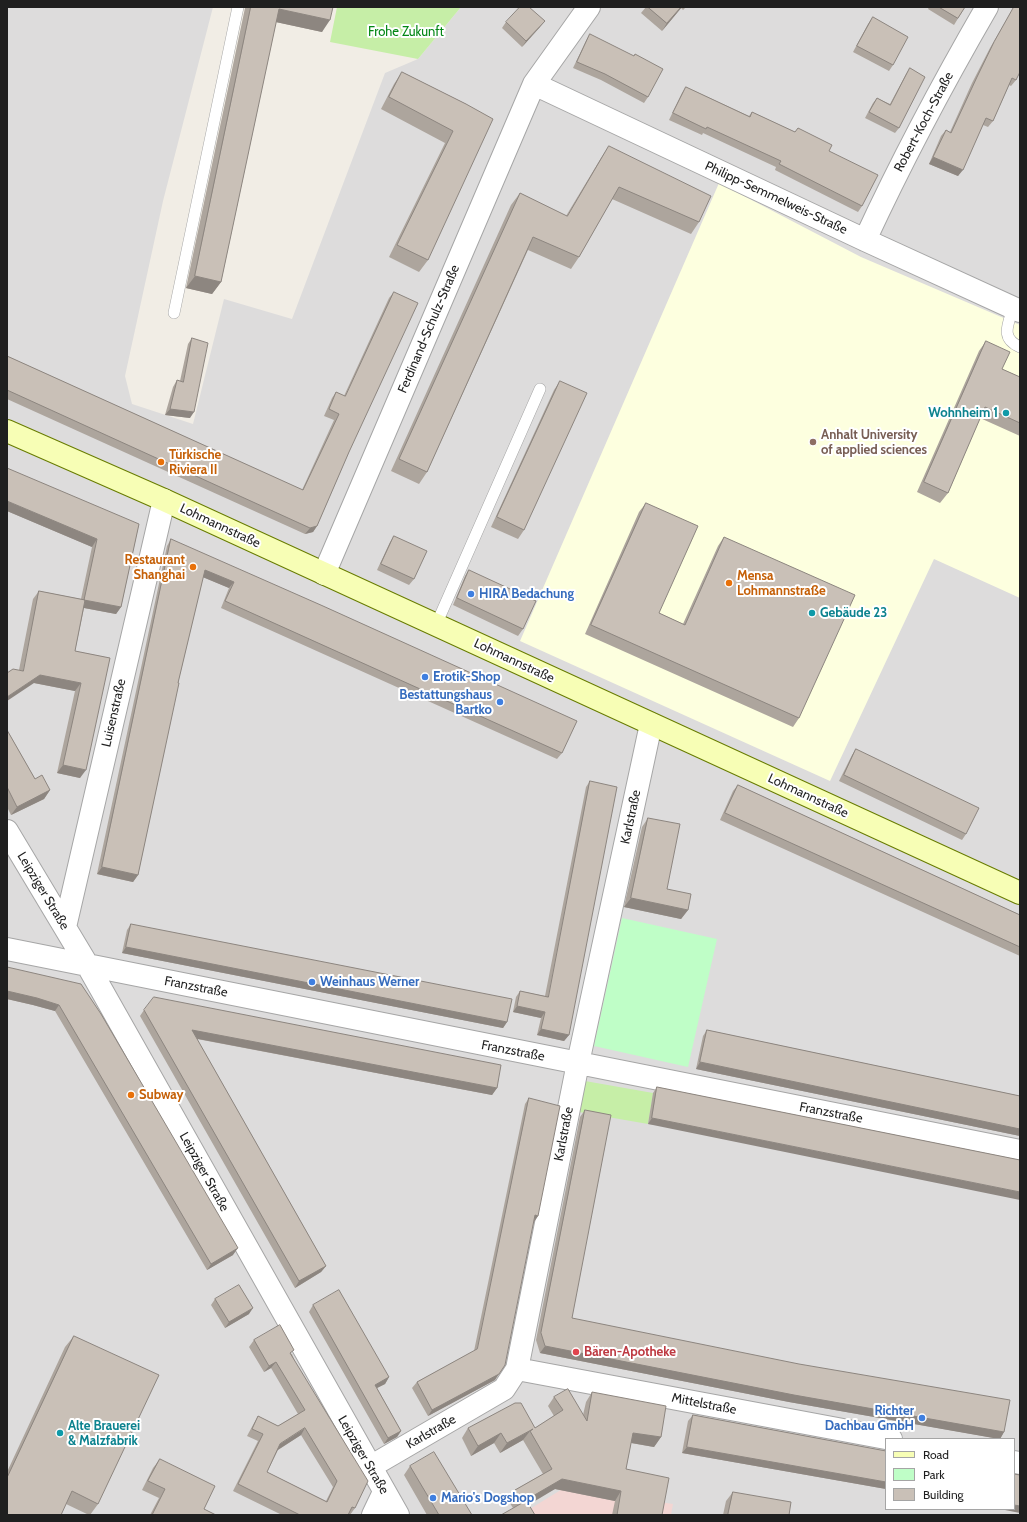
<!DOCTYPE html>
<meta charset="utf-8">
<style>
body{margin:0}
#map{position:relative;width:1027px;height:1522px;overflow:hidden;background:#f1ede5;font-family:Cabin,sans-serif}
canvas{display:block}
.frame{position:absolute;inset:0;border:8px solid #1f1f1f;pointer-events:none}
.legend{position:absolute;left:885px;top:1438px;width:130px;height:72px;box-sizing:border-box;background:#fff;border:1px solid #a5a5a5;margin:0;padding:5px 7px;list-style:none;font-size:12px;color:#1f1f1f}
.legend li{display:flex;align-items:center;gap:8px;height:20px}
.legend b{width:20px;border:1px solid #a5a5a5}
</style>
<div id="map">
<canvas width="1027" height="1522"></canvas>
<div class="frame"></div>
<ul class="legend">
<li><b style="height:5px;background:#f7feb5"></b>Road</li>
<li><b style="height:11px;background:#bffec7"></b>Park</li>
<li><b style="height:11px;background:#c9c0b7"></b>Building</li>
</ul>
</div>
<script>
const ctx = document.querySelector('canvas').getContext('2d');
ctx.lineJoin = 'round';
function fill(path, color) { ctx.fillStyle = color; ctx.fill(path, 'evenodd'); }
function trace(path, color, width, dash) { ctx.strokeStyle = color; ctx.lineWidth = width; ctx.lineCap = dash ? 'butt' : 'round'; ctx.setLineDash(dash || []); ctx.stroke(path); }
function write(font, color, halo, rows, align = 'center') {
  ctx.font = font + ' Cabin,sans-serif'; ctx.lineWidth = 4; ctx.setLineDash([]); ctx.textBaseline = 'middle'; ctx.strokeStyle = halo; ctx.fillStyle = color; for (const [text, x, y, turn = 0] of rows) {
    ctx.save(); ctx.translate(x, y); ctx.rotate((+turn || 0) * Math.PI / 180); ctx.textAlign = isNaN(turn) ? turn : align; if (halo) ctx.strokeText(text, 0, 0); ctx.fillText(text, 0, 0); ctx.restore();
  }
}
const residential = new Path2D(`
 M7,7H213L163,201L125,376L132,404L193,424L224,299L292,319L385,73L418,59L461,7H1020V1515H7ZM886,1439H1014V1509H886Z`);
const commercial = new Path2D(`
 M564,1488L673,1504L671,1515H520Z`);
const education = new Path2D(`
 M719,183L861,257L1020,325V598L934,559L830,781L520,641Z`);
const grass = new Path2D(`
 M337,7H461L418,59L330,42Z
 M585,1081L653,1093L648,1124L579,1112Z`);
const park = new Path2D(`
 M622,918L717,939L688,1067L594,1046Z`);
const lane = new Path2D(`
 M1013,308C1008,325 1000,338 1020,347
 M174,313L238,7
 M436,625L540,389`);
const street = new Path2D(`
 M534,84L865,240L1020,311
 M865,240C902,160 943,83 987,7
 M324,574L534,84L589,7
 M7,831L88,966L398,1515
 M65,927L164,500
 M7,949L1020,1151
 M517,1369L891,1439
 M1014,1462L1020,1463
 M370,1467L504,1389L517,1369L578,1063L651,724
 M373,1515L384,1492`);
const secondary = new Path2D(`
 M7,431L164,500L1020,893`);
const wall = new Path2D(`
 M244,7H333L322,32L276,22L221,282L212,294L186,288L245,8Z
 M646,7H686L683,10L681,8L662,31L641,13Z
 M929,7H965L954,25L928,9Z
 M1014,7H1020L1016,80L1011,86L1009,85L993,121L988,127L983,125L958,176L929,164L941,136L946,130L950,132L972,83L990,48Z
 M873,17L893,65L889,71L853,52L868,24Z
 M506,22L540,27L522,47L502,28Z
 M590,34L648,97L644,103L601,80L573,68L586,41Z
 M910,68L899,128L895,133L865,118L873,103L877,98L890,104L906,74Z
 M402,72L466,104L428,260L419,272L389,257L445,143L381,109L394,84Z
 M686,87L749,116L752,112L795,132L798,128L829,151L862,206L858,212L775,170L776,167L703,133L702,135L669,120L682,93Z
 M609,146L699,222L691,234L612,199L579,257L571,269L528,250L427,472L419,484L391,471L511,205L520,193L566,216L601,158Z
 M394,292L349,452L317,526L313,532L305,534L7,399V356L302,490L334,420L324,416L332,398L336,392L344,396L389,298Z
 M192,338L190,418L165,415L173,387L177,380L180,381L188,344Z
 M986,341L1002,369L1020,377V436L980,418L948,493L940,503L917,492L979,351Z
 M560,381L524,530L518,539L491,527L554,390Z
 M646,503L659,613L683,624L718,546L724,537L799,718L793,727L585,634L639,512Z
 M7,511L139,524L121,607L116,614L84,608L75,651L110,658L80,778L57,773L75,691L34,683L19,670L33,599L39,591L81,599L92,547Z
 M394,536L414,579L409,585L377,570L390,542Z
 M171,539L562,753L557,759L221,608L229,588L203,577L178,683L138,875L133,882L97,874L167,546Z
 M469,570L523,629L518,636L453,605L465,576Z
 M7,730L35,779L50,790L44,799L11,815L7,807Z
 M856,749L966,834L962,840L839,781L852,755Z
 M590,781L569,1035L564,1041L537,1035L541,1018L513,1012L516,997L520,991L545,996L586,787Z
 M738,785L1020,915V956L720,820L733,791Z
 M648,818L667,889L688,910L681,919L624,907L642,827Z
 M131,924L507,1022L503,1028L122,953L127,930Z
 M7,967L101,1014L233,1255L207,1270L55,1011L33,1005L7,999Z
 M144,1010L497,1088L492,1095L197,1039L326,1266L321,1272L295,1288L140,1016Z
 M707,1030L1020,1096V1136L696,1069L703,1036Z
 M657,1087L1020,1160L648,1124L653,1093Z
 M529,1098L538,1216L534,1222L495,1380L428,1416L412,1388L417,1382L474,1351L525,1104Z
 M585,1110L572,1318L1004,1432L1000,1439L789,1402L540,1353L536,1340L580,1117Z
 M215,1299L249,1314L225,1328L211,1305Z
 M313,1305L389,1377L385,1384L377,1388L401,1431L397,1437L384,1444L309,1312Z
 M74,1336L98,1504L90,1515H89L66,1504L7,1515V1472L65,1347Z
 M254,1340L292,1354L355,1508L350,1515L349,1514L348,1515H282L233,1491L258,1441L247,1436L254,1423L258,1416L278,1426L298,1414L271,1368L264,1372L249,1347ZM301,1435L333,1487L326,1501L267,1472L278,1450Z
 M592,1392L661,1437L654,1447L631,1443L626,1469L662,1515H612L615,1501L555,1489L513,1508L508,1500L515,1490L543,1474L523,1440L500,1453L494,1443L471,1456L462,1438L468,1428H535L554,1416L548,1406L554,1397L583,1415L586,1402Z
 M693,1415L886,1451V1489L682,1453L688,1421Z
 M160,1459L204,1509L216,1515H150L159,1498L142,1490L153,1468Z
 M410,1466L472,1515H427L404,1475Z
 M733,1492L789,1515H723L726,1501Z`);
const shadedWall = new Path2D(`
 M681,7H682L662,31L667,23Z
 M279,9L330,20L322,32L271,21Z
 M545,21L540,27L522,47L526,41Z
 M933,157L963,170L958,176L929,164Z
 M195,276L221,282L212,294L186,288Z
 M170,409L194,412L190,418L165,415Z
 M7,501L97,539L92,547L7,511Z
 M317,526L313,532L305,534L310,528Z
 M205,570L234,582L229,588L200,576Z
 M84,600L121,607L116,614L79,607Z
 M40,675L81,683L75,691L34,683L7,701V697Z
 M63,765L86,770L80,778L57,773Z
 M50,790L44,799L11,815L17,807Z
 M102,867L138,875L133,882L97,874Z
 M631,898L688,910L681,919L624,907Z
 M126,947L507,1022L503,1028L122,953Z
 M7,991L37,998L59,1005L55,1011L33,1005L7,999Z
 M517,1006L545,1012L541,1018L513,1012Z
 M541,1029L569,1035L564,1041L537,1035Z
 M192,1030L497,1088L492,1095L188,1037Z
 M700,1062L1020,1129V1136L696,1069Z
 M652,1118L1020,1192V1200L648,1124Z
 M535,1215L538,1216L534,1222Z
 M238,1248L233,1255L207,1270L211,1264Z
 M326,1266L321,1272L295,1288L299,1281Z
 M253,1308L249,1314L225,1328L229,1322Z
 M545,1346L1004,1432L1000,1439H999L789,1402L540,1353Z
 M276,1362L271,1368L264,1372L269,1366Z
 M499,1374L495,1380L428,1416L432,1410Z
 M389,1377L385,1384L371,1391L375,1385Z
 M305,1428L301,1435L276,1451L280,1444Z
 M401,1431L397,1437L384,1444L388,1438Z
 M530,1431L523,1440L500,1453L507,1443Z
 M501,1433L494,1443L471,1456L478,1446Z
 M633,1433L661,1437L654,1447L626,1442Z
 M687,1447L886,1482V1489L682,1453Z
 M562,1479L621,1491L615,1501L555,1489L520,1510L526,1500Z
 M1014,1505L1020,1506V1513L1000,1509H1014Z`);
const building = new Path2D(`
 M251,7H333L330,20L279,9L221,282L195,276Z
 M520,7H529L545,21L526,41L506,22Z
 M648,7H681L667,23Z
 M939,7H965L958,18Z
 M1014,7H1020V72L1016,80L1012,78L993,121L986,118L963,170L933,157L946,130L951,133L977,77L994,42Z
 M873,17L908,37L893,65L857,46Z
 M590,34L634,56L635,54L663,69L648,97L605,74L577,62Z
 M910,68L925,77L899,128L869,112L877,98L890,105Z
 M402,72L466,104L493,119L428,260L397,245L453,131L389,97Z
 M686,87L750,117L752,112L795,132L798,128L832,145L829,151L878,175L862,206L779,164L781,161L707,127L706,129L673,113Z
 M609,146L711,196L699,222L619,187L579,257L533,237L427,472L399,459L520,193L567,216Z
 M394,292L418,303L349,452L317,526L310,528L7,390V356L303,490L339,414L329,409L336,392L345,396Z
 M192,338L208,343L194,412L170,409L177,380L183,382Z
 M986,341L1010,352L1002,369L1020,377V423L985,407L948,493L924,482Z
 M560,381L587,393L524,530L497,517Z
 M7,468L139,524L121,607L84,600L97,539L7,501Z
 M646,503L698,526L659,613L685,625L724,537L855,595L799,718L591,625Z
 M394,536L427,551L414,579L381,564Z
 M171,539L323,606L577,721L562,753L225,601L234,582L205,570L178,683H179L138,875L102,867Z
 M469,570L536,601L523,629L457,598Z
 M39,591L85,600L75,651L110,658L86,770L63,765L81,683L40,675L7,697V673L13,669L23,671Z
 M7,730L35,779L42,775L50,790L17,807L7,787Z
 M856,749L979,808L966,834L844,775Z
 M590,781L617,787L569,1035L541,1029L545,1012L517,1006L520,991L548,997Z
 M738,785L1020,915V947L725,813Z
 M648,818L680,824L667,889L691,894L688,910L631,898Z
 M131,924L512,999L507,1022L126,947Z
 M7,967L81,984L101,1014L238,1248L211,1264L59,1005L37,998L7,991Z
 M154,997L501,1065L497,1088L192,1030L326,1266L299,1281L144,1010Z
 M707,1030L1020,1096V1129L700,1062Z
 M657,1087L1020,1160V1192L652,1118Z
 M529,1098L560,1106L538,1216L535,1215L505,1365L499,1374L432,1410L417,1382L477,1349Z
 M585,1110L611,1115L572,1318L799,1364L1010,1400L1004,1432L794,1395L545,1346L541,1333Z
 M239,1285L253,1308L229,1322L215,1299Z
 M339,1290L389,1377L375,1385L401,1431L388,1438L313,1305Z
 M280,1325L294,1350L290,1353L368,1481L355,1508L352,1507L348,1515H300L238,1484L263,1434L252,1429L258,1416L278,1426L305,1410L276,1362L269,1366L254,1340ZM305,1428L337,1481L327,1502L267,1472L280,1444Z
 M74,1336L159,1375L98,1504L72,1491L61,1515H7V1478Z
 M568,1389L587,1421L592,1392L666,1406L661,1437L633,1433L626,1469L669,1478L662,1515H617L621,1491L562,1479L526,1500L535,1515H501L522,1503L515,1490L552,1469L530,1431L533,1429L507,1443L501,1433L478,1446L468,1428L515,1403H521L535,1428L563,1410L554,1397Z
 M693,1415L886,1451V1482L687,1447Z
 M434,1452L472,1515H439L410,1466Z
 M160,1459L215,1486L204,1509L216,1515H152L165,1489L148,1481Z
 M1014,1474L1020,1475V1506L1014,1505Z
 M733,1492L791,1502L789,1515H728Z`);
const markers = [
 [1006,413,4,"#0f9aa8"],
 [813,442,4,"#8d6e63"],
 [161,462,4,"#e8710a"],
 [193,567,4,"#e8710a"],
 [729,583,4,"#e8710a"],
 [471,594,4,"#3f7fe0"],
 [812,613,4,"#0f9aa8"],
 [425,677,4,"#3f7fe0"],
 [500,702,4,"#3f7fe0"],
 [312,982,4,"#3f7fe0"],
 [131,1095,4,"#e8710a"],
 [576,1352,4,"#e0444e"],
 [922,1418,4,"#3f7fe0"],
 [60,1433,4,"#0f9aa8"],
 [433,1498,4,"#3f7fe0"]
];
const parkNames = [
 ["Frohe Zukunft",406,32]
];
const streetNames = [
 ["Robert-Koch-Straße",924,122,-62],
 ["Philipp-Semmelweis-Straße",776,198,25],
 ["Ferdinand-Schulz-Straße",429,329,-67],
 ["Lohmannstraße",220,526,25],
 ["Lohmannstraße",514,661,25],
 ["Luisenstraße",114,713,-77],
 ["Lohmannstraße",808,796,25],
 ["Karlstraße",631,817,-78],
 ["Leipziger Straße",43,891,59],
 ["Franzstraße",196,987,11],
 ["Franzstraße",513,1051,11],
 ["Franzstraße",831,1113,11],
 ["Karlstraße",564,1134,-79],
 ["Leipziger Straße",204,1172,61],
 ["Mittelstraße",704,1404,11],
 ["Karlstraße",431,1432,-30],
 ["Leipziger Straße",363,1455,60]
];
const cultureNames = [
 ["Wohnheim 1",998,413,"right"],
 ["Gebäude 23",820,613],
 ["Alte Brauerei",68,1426],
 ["& Malzfabrik",68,1441]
];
const educationNames = [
 ["Anhalt University",821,435],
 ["of applied sciences",821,450]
];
const foodNames = [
 ["Türkische",169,455],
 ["Riviera II",169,470],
 ["Restaurant",185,560,"right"],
 ["Shanghai",185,575,"right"],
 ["Mensa",737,576],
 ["Lohmannstraße",737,591],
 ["Subway",139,1095]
];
const shopNames = [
 ["HIRA Bedachung",479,594],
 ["Erotik-Shop",433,677],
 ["Bestattungshaus",492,695,"right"],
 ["Bartko",492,710,"right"],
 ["Weinhaus Werner",320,982],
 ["Richter",914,1411,"right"],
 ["Dachbau GmbH",914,1426,"right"],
 ["Mario's Dogshop",441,1498]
];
const healthNames = [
 ["Bären-Apotheke",584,1352]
];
fill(residential, '#dddcdc');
fill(commercial, '#f3d6d3');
fill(education, '#fdffdf');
fill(grass, '#c6eea7');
fill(park, '#bffec7');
trace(lane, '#a6a6a6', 12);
trace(street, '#a6a6a6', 24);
trace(secondary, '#687c00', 24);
trace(lane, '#fff', 11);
trace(street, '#fff', 22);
trace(secondary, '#f7feb5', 22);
fill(wall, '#ada59d');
fill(shadedWall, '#8d8680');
fill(building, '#c9c0b7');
trace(building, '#8d8680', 1);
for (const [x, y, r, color] of markers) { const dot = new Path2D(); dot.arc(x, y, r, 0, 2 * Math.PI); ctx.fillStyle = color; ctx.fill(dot); trace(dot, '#fff', 1.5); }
write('13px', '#038715', '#fff', parkNames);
write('13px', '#1f1f1f', '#fff', streetNames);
write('bold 13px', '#0d838f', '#fff', cultureNames, 'left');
write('bold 13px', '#785e54', '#fff', educationNames, 'left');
write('bold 13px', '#c56008', '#fff', foodNames, 'left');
write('bold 13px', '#366cbe', '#fff', shopNames, 'left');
write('bold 13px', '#be3a42', '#fff', healthNames, 'left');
</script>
